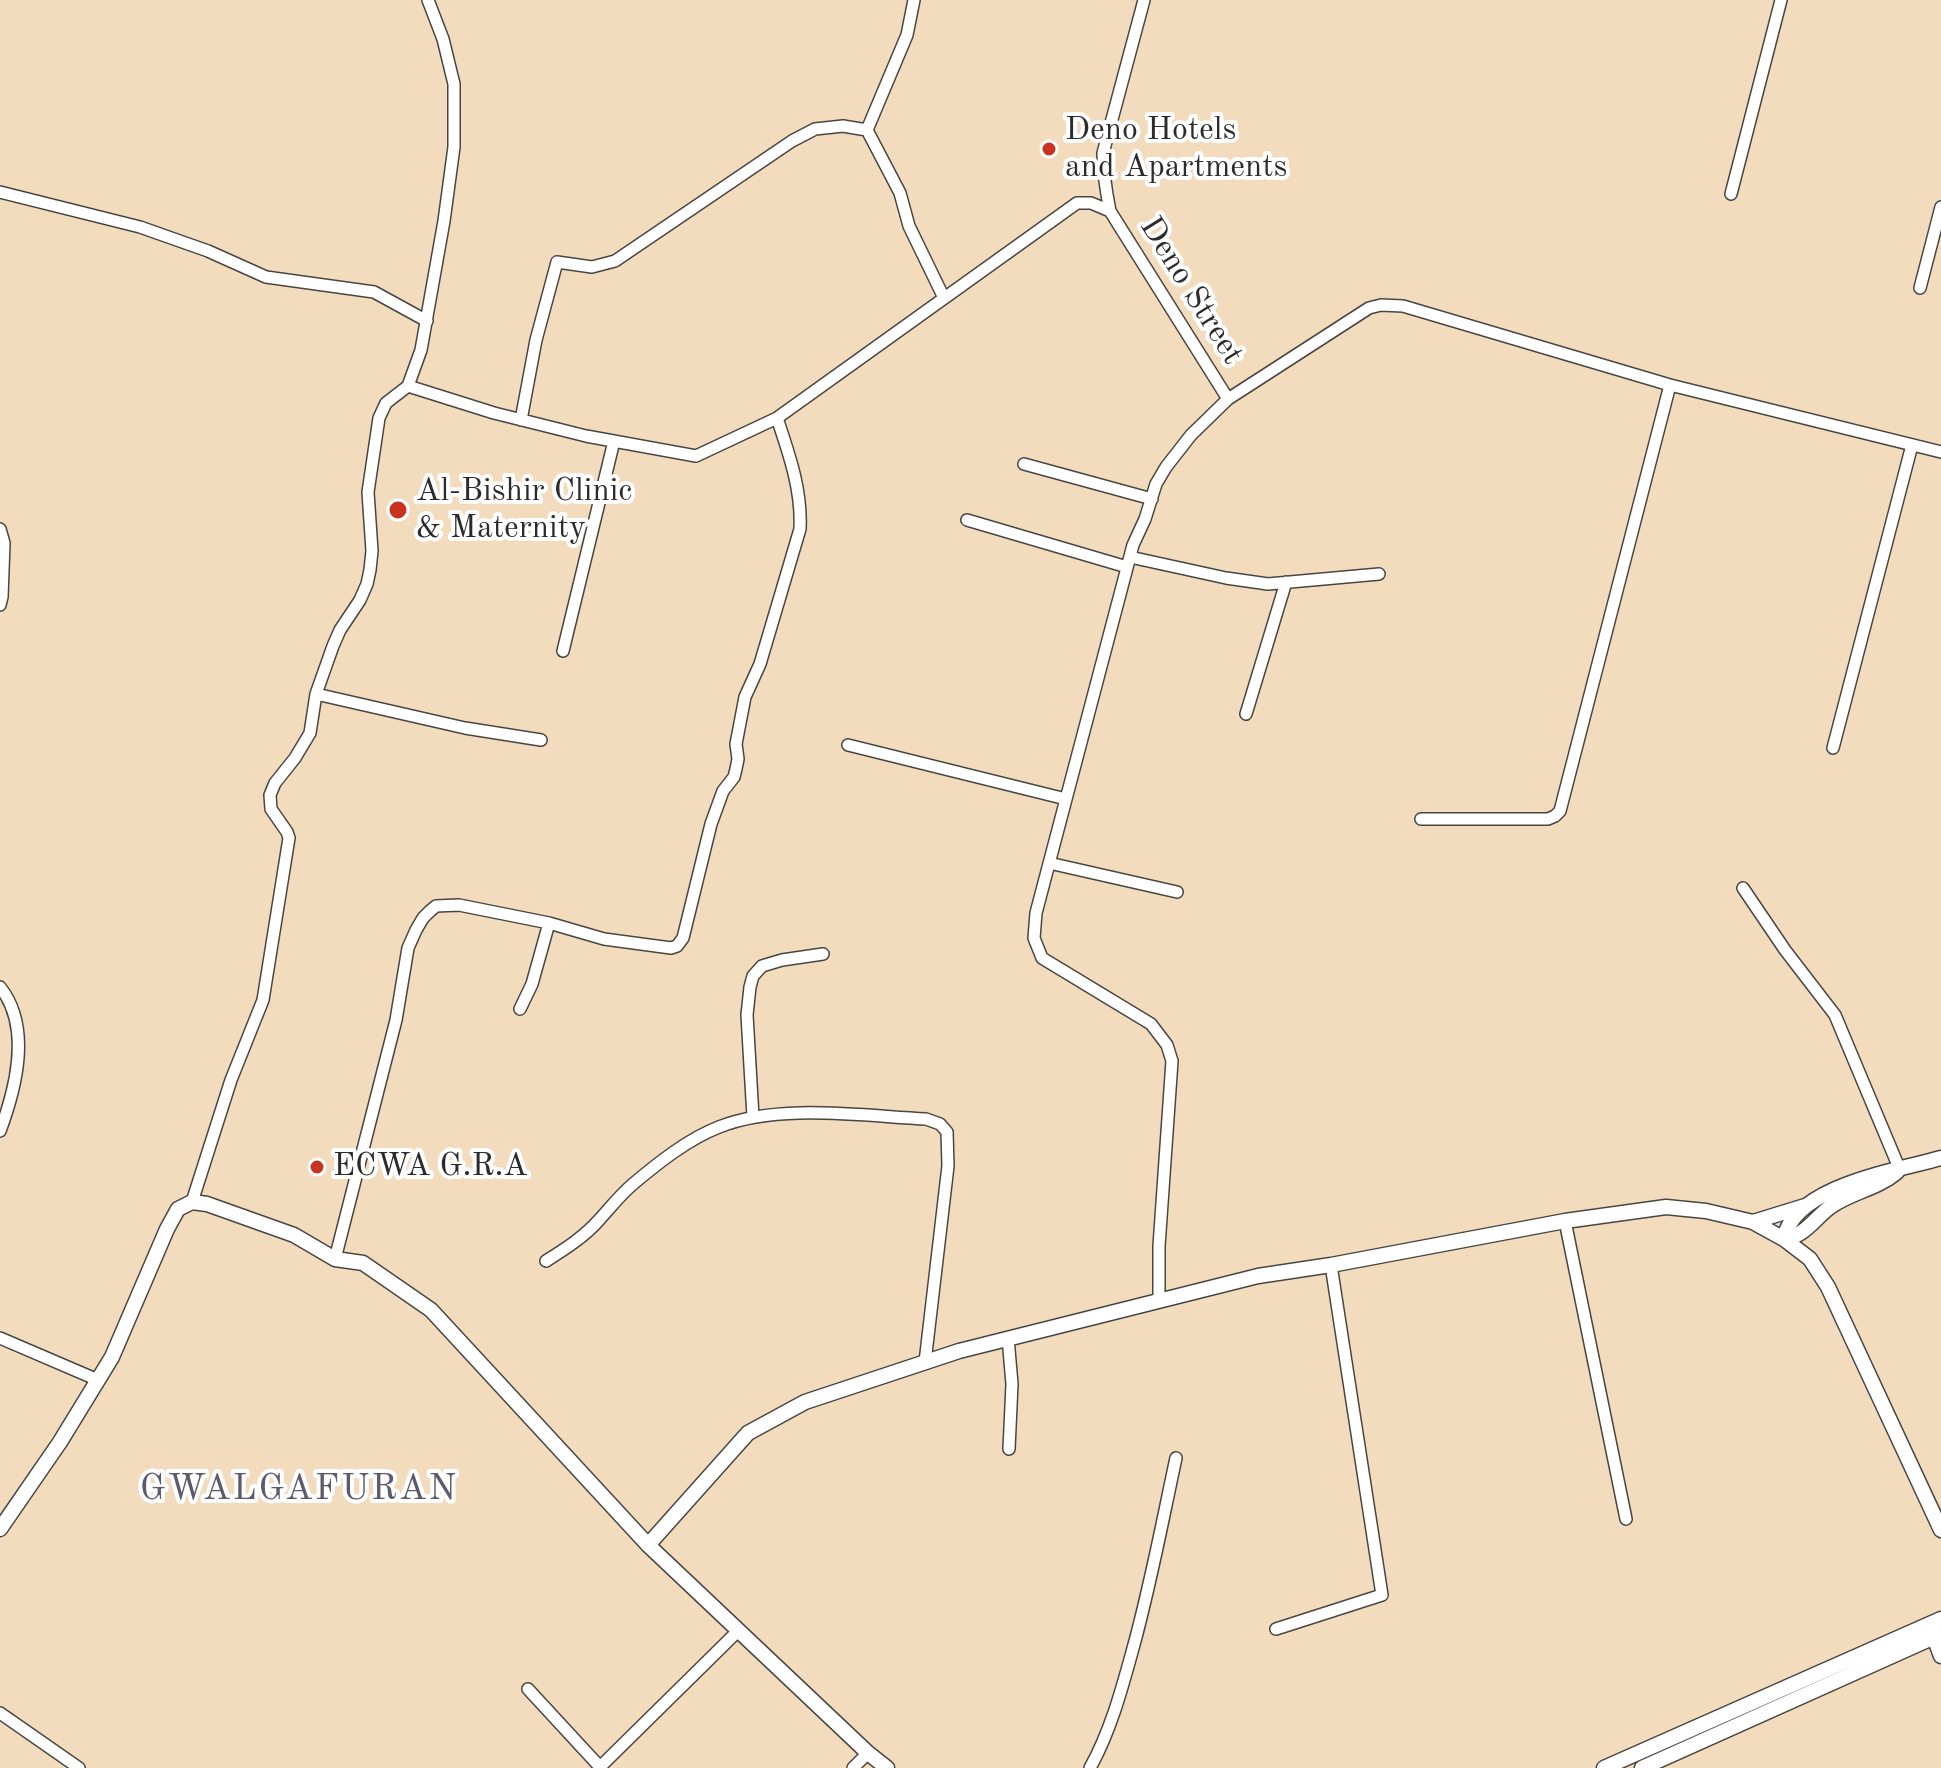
<!DOCTYPE html>
<style>
body{margin:0}
canvas{display:block;background:#f3dcbe}
</style>
<canvas width="1941" height="1768"></canvas>
<script>
const ctx = document.querySelector('canvas').getContext('2d');
ctx.lineJoin = 'round';
function trace(path, color, width, dash) { ctx.strokeStyle = color; ctx.lineWidth = width; ctx.lineCap = dash ? 'butt' : 'round'; ctx.setLineDash(dash || []); ctx.stroke(path); }
function write(font, color, halo, rows, align = 'center') {
  ctx.font = font + ' "Old Standard TT",serif'; ctx.lineWidth = 8; ctx.setLineDash([]); ctx.textBaseline = 'middle'; ctx.strokeStyle = halo; ctx.fillStyle = color; for (const [text, x, y, turn = 0] of rows) {
    ctx.save(); ctx.translate(x, y); ctx.rotate((+turn || 0) * Math.PI / 180); ctx.textAlign = isNaN(turn) ? turn : align; if (halo) ctx.strokeText(text, 0, 0); ctx.fillText(text, 0, 0); ctx.restore();
  }
}
const minor = new Path2D(`
 M1144,0L1103,153C1103,173 1106,191 1110,211L1228,399
 M867,130L900,193L909,226L944,298
 M867,130L907,35L914,0
 M0,192L140,227L208,251L266,277L374,292L427,321
 M1731,194L1781,0
 M1920,288L1941,207
 M408,386L494,413L586,436L696,456L777,418L1077,203H1091L1110,211
 M521,420L536,340L557,262L592,267L615,261L792,141L815,129L843,126L867,130
 M1024,464L1152,499
 M967,520L1127,567
 M0,529L4,543L2,597L0,605
 M1130,557L1226,578L1268,584L1379,574
 M563,651L614,441
 M316,694L465,728L541,740
 M1246,714L1286,582
 M848,745L1066,799
 M1833,748L1912,445
 M1421,819H1548L1555,816L1560,811L1670,385
 M1049,863L1177,892
 M1743,888L1785,950L1835,1015L1900,1170
 M0,987C32,1027 16,1088 0,1131
 M520,1009L532,984L549,923
 M753,1117L747,1015L750,987L753,976L762,966L782,960L823,954
 M192,1202L231,1080L263,1000L289,838L287,832L271,809L270,795L275,783L295,758L310,733L316,694L333,646L340,630L360,600L367,584L370,570L372,551L368,492L379,418L386,403L408,386L421,350L444,221L454,147V84L443,39L428,0
 M1565,1221L1626,1519
 M335,1259L396,1020L408,948L416,930L423,918L430,911L436,906L459,905L549,923L604,939L671,948L677,946L683,938L711,824L723,791L734,777L736,769L738,759L736,744L745,697L760,664L800,529C802,490 789,454 777,418
 M546,1261C565,1249 584,1237 599,1220C610,1208 620,1195 633,1184C658,1163 688,1139 719,1127C778,1103 863,1116 926,1119L940,1124L947,1132L948,1166L925,1362
 M1159,1299V1246L1172,1061L1167,1045L1151,1024L1042,958L1034,938L1036,913L1133,545L1145,519L1156,484L1166,467L1191,435L1228,399L1369,308L1381,305L1403,306L1670,385L1941,452
 M0,1338L98,1380
 M1008,1338L1012,1384L1009,1449
 M1276,1629L1382,1595L1331,1265
 M528,1689L600,1767
 M0,1713L79,1768
 M599,1768L739,1630
 M853,1768L868,1753
 M1090,1768C1110,1732 1121,1692 1132,1652C1150,1588 1162,1523 1176,1458`);
const tertiary = new Path2D(`
 M1753,1222L1805,1206
 M1784,1239C1793,1186 1899,1170 1941,1158
 M1784,1239C1805,1236 1814,1219 1830,1207C1850,1192 1877,1189 1897,1172
 M0,1529L60,1442L112,1357L167,1229L178,1209L192,1202L207,1204L294,1235L335,1259L363,1263L431,1310L648,1545L868,1753L887,1768
 M648,1545L748,1433L805,1402L959,1351L1258,1276L1331,1265L1565,1221L1666,1207L1706,1211L1753,1222L1784,1239L1810,1259L1828,1287L1941,1530
 M1934,1637L1941,1656
 M1604,1768L1941,1619
 M1642,1768L1941,1634`);
const markers = [
 [1049,149,8,"#c8321e"],
 [398,510,10,"#c8321e"],
 [317,1167,8,"#c8321e"]
];
const poiNames = [
 ["Deno Hotels",1065,131],
 ["and Apartments",1065,168],
 ["Al-Bishir Clinic",416,492],
 ["& Maternity",416,529],
 ["ECWA G.R.A",333,1167]
];
const streetNames = [
 ["Deno Street",1191,291,58]
];
const quarterNames = [
 ["GWALGAFURAN",299,1490]
];
trace(minor, '#494641', 14);
trace(tertiary, '#494641', 17);
trace(minor, '#fff', 11);
trace(tertiary, '#fff', 14);
for (const [x, y, r, color] of markers) { const dot = new Path2D(); dot.arc(x, y, r, 0, 2 * Math.PI); ctx.fillStyle = color; ctx.fill(dot); trace(dot, '#fff', 3); }
write('32px', '#2b2b2b', '#fff', poiNames, 'left');
write('32px', '#2b2b2b', '#fff', streetNames);
ctx.letterSpacing = '2px';
write('36px', '#5e5a6d', '#fff', quarterNames);
ctx.letterSpacing = '0px';
</script>
